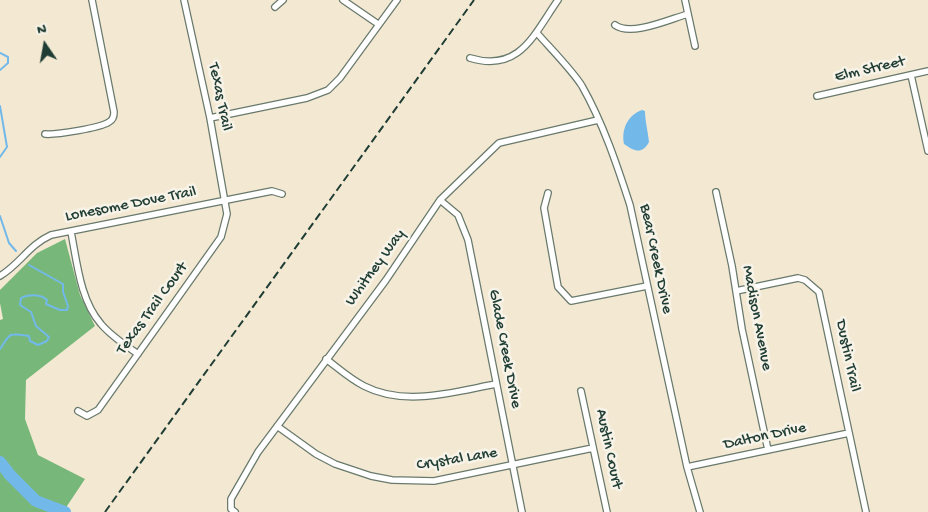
<!DOCTYPE html>
<style>
body{margin:0}
#map{position:relative;width:928px;height:512px;overflow:hidden;background:#f3e9d3;font-family:"Gochi Hand",sans-serif}
canvas{display:block}
.north{position:absolute;left:20px;top:20px;width:50px;height:50px;-webkit-text-stroke:4px #f7f3e8;paint-order:stroke;rotate:348deg;font-size:14px;font-weight:700;line-height:20px;text-align:center;color:#1f3d34}
.north::after{content:'';display:block;margin:auto;width:18px;height:22px;background:#1f3d34;clip-path:polygon(50% 0,100% 100%,50% 72%,0 100%)}
</style>
<div id="map">
<canvas width="928" height="512"></canvas>
<div class="north">N</div>
</div>
<script>
const ctx = document.querySelector('canvas').getContext('2d');
ctx.lineJoin = 'round';
function fill(path, color) { ctx.fillStyle = color; ctx.fill(path, 'evenodd'); }
function trace(path, color, width, dash) { ctx.strokeStyle = color; ctx.lineWidth = width; ctx.lineCap = dash ? 'butt' : 'round'; ctx.setLineDash(dash || []); ctx.stroke(path); }
function write(font, color, halo, rows, align = 'center') {
  ctx.font = font + ' "Gochi Hand",sans-serif'; ctx.lineWidth = 5; ctx.setLineDash([]); ctx.textBaseline = 'middle'; ctx.strokeStyle = halo; ctx.fillStyle = color; for (const [text, x, y, turn = 0] of rows) {
    ctx.save(); ctx.translate(x, y); ctx.rotate((+turn || 0) * Math.PI / 180); ctx.textAlign = isNaN(turn) ? turn : align; if (halo) ctx.strokeText(text, 0, 0); ctx.fillText(text, 0, 0); ctx.restore();
  }
}
const forest = new Path2D(`
 M65,239L80,295L95,326L26,380L25,419L38,455L85,479L63,512H0V320L3,319L0,303V290L37,253Z`);
const water = new Path2D(`
 M642,110L645,111C645,121 648,131 649,142C642,155 634,151 624,144C621,129 628,115 642,110Z`);
const stream = new Path2D(`
 M0,53L8,57V63L0,70
 M0,106L7,147L0,157
 M0,216L9,243L16,251
 M0,349C11,332 9,333 29,336L30,341L38,345L47,341L49,337L36,326L31,312L20,305L21,298C28,294 41,294 47,300L46,304L60,310H67L68,306L63,292V284L29,265`);
const river = new Path2D(`
 M0,462L10,475L36,501L65,512`);
const street = new Path2D(`
 M343,0L378,24
 M685,0L695,46
 M275,7L283,0
 M615,25C631,37 670,19 688,14
 M537,33C550,48 572,70 582,86C603,123 617,165 630,205L687,467L700,512
 M470,58C520,73 534,34 558,0
 M911,75L928,151
 M817,96L928,71
 M210,118L307,98L328,90L340,78L397,0
 M45,134C56,135 100,128 109,122C113,120 114,117 114,112L92,0
 M716,192L732,266L742,329L768,450
 M548,193L544,208L558,287L571,301L647,286
 M440,200L458,215L468,240L522,512
 M71,232C77,262 80,300 101,324C111,336 125,345 138,354
 M0,276C20,264 29,245 51,235L272,191L282,194
 M736,291L798,278L805,280L819,292L866,512
 M326,359C338,368 350,379 364,386C405,407 453,392 496,384
 M581,391L607,512
 M78,411L87,416L98,410L221,237L227,214L210,118L184,0
 M277,426L316,454L335,464L371,476L392,480L434,481L593,448
 M687,467L849,433
 M235,512L231,509V499L258,452L386,280L440,200L499,143L598,120`);
const rail = new Path2D(`
 M105,512L474,0`);
const streetNames = [
 ["Elm Street",870,70,-13],
 ["Texas Trail",219,97,78],
 ["Lonesome Dove Trail",131,205,-11],
 ["Bear Creek Drive",655,259,78],
 ["Whitney Way",376,268,-54],
 ["Texas Trail Court",153,309,-54],
 ["Madison Avenue",756,318,79],
 ["Glade Creek Drive",504,349,79],
 ["Dustin Trail",847,356,78],
 ["Dalton Drive",765,437,-12],
 ["Austin Court",608,449,78],
 ["Crystal Lane",457,460,-9]
];
fill(forest, '#77b87a');
fill(water, '#72b9ea');
trace(stream, '#72b9ea', 2);
trace(river, '#72b9ea', 12);
trace(street, '#69796c', 8);
trace(street, '#fff', 5.5);
trace(rail, '#1f3d34', 2, [8, 4]);
write('16px', '#1f3d34', '#f7f3e8', streetNames);
</script>
